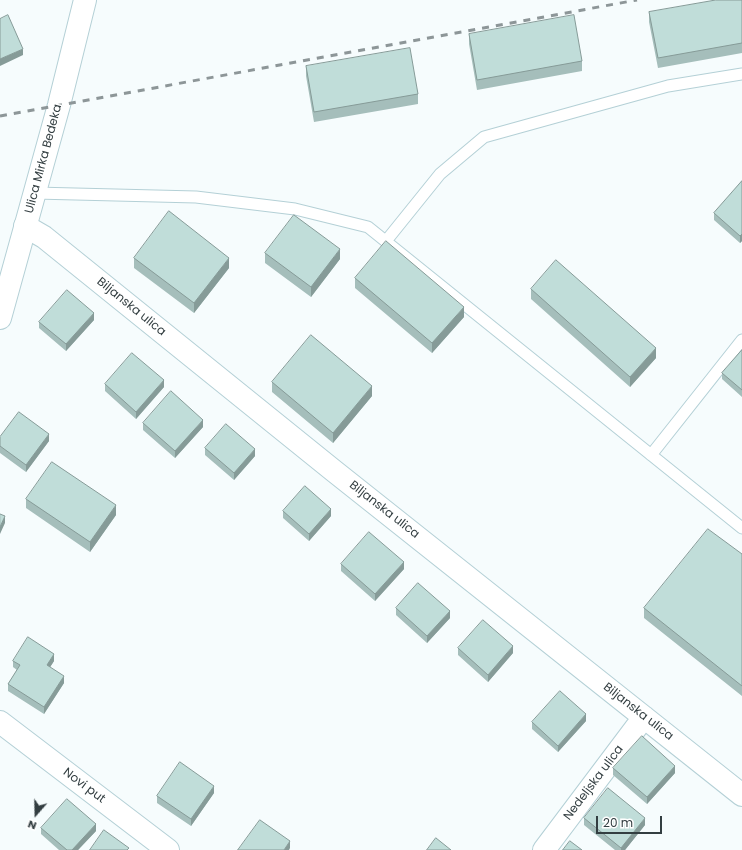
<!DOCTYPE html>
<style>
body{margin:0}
#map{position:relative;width:742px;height:850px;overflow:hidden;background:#f6fcfd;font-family:Poppins,sans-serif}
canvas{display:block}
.north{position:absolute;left:16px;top:794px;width:40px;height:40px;-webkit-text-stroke:3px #fff;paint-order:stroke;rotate:200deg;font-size:11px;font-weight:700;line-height:16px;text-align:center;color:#333e41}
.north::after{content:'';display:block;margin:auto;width:14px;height:18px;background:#333e41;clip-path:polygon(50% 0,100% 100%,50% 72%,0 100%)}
.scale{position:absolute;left:596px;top:816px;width:66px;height:18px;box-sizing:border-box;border:2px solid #333e41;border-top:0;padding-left:5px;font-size:12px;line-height:14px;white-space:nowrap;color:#333e41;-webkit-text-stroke:3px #fff;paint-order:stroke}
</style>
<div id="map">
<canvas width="742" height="850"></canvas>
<div class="north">N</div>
<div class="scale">20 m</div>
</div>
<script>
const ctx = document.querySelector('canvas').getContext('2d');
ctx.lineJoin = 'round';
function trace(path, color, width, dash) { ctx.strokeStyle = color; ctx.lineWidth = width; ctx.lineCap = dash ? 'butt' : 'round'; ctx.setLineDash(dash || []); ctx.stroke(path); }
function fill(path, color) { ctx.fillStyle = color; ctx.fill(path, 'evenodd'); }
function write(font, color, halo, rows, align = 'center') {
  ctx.font = font + ' Poppins,sans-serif'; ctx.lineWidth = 3; ctx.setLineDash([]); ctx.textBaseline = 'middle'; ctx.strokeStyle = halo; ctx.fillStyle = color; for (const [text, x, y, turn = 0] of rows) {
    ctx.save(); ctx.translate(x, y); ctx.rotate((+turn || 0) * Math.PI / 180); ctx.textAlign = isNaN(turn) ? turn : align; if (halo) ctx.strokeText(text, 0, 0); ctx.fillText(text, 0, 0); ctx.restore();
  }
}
const service = new Path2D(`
 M35,193L196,197L295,209L368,227L742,528
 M386,241L440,174L484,137L668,86L742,74
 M651,455L742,340`);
const minor = new Path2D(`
 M25,226L44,237L334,471L742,795
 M0,722L168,850
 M544,850L644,717`);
const secondary = new Path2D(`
 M0,318L59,105L85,0`);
const rail = new Path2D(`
 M0,116L637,0`);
const wall = new Path2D(`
 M742,0V53L658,68L649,22V12Z
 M469,34L582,61V71L477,90L469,44Z
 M306,66L418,94V104L314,122L306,76Z
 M742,181V241L740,243L714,220V213Z
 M265,253L340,259L311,297L265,263Z
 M134,258L229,268L194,313L134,268Z
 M355,278L464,317L432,353L355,288Z
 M531,289L656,358L630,387L531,299Z
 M94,320L66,351L39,328V322Z
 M742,350V397L722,379V373Z
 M272,382L372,396L333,443L272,392Z
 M105,384L164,387L136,419L105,391Z
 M143,423L203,427L175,458L143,430Z
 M0,437L49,441L26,472L0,453Z
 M205,448L255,456L234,480L205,455Z
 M26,499L116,515L90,552L26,508Z
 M283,511L331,516L309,541L283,518Z
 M742,554V696L644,618V608Z
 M341,564L404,569L375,601L341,571Z
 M396,608L450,618L427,643L396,615Z
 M458,648L513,653L488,682L458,655Z
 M13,661H54L50,667L64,683L44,714L8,691V684L17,670L13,667Z
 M586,721L558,752L532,729V722Z
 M613,768L675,773L647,804L613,775Z
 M214,793L191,826L157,803V796Z
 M584,818L645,825L625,850H615L584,825Z
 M41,828L96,831L78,850H59L41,834Z`);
const shadedWall = new Path2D(`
 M23,49V55L0,66V59Z
 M742,234V241L740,243V236Z
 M340,249V259L311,297V287Z
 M229,258V268L194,313V303Z
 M464,307V317L432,353V343Z
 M94,313V320L66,351V344Z
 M656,348V358L630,387V377Z
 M164,380V387L136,419V412Z
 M372,386V396L333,443V433Z
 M203,420V427L175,458V451Z
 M49,434V441L26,472V465Z
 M255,449V456L234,480V473Z
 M116,505V515L90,552V542Z
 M331,509V516L309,541V534Z
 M5,516V523L0,534V527Z
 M404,562V569L375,601V594Z
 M450,611V618L427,643V636Z
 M513,646V653L488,682V675Z
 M54,654V661L47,672V665Z
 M64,676V683L44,714V707Z
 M586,714V721L558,752V746Z
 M675,766V773L647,804V797Z
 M214,786V793L191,826V819Z
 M645,818V825L625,850H621V848Z
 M96,824V831L78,850H72Z
 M290,841V848L289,850H284Z`);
const building = new Path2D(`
 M716,0H742V43L658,58L649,12Z
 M8,15L23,49L0,59V19Z
 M574,15L582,61L477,80L469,34Z
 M410,48L418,94L314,112L306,66Z
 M742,181V234L740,236L714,213Z
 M169,211L229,258L194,303L134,258Z
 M294,215L340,249L311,287L265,253Z
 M386,241L464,307L432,343L355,278Z
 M556,260L656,348L630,377L531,289Z
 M67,290L94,313L66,344L39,322Z
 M311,335L372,386L333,433L272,382Z
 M742,350V390L722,373Z
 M132,353L164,380L136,412L105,384Z
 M171,391L203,420L175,451L143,423Z
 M19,412L49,434L26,465L0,446V437Z
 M226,424L255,449L234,473L205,448Z
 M52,462L116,505L90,542L26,499Z
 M305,486L331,509L309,534L283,511Z
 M0,514L5,516L0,527Z
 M708,529L742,554V686L644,608Z
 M369,532L404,562L375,594L341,564Z
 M418,583L450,611L427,636L396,608Z
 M483,620L513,646L488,675L458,648Z
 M28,637L54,654L47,665L64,676L44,707L8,684L20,665L13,661Z
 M560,691L586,714L558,746L532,722Z
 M642,736L675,766L647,797L613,768Z
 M180,762L214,786L191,819L157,796Z
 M608,788L645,818L621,848L584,818Z
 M67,799L96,824L72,850H67L41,828Z
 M260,820L290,841L284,850H238Z
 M104,830L129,848L127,850H90Z
 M436,838L451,850H427Z
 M570,841L582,850H563Z`);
const streetNames = [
 ["Ulica Mirka Bedeka",44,159,-75],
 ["Biljanska ulica",131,307,39],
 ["Biljanska ulica",384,510,38],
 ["Biljanska ulica",638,712,38],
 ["Nedeljska ulica",594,783,-53],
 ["Novi put",84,786,37]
];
trace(service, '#b4d0d6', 13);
trace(minor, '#b4d0d6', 24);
trace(secondary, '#b4d0d6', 24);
trace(service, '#fff', 11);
trace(minor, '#fff', 22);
trace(secondary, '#fff', 22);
trace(rail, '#8d9698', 3, [7, 7]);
fill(wall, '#a5bebb');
fill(shadedWall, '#869b98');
fill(building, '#c0ddd9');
trace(building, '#869b98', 1);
write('12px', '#333e41', '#fff', streetNames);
</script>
